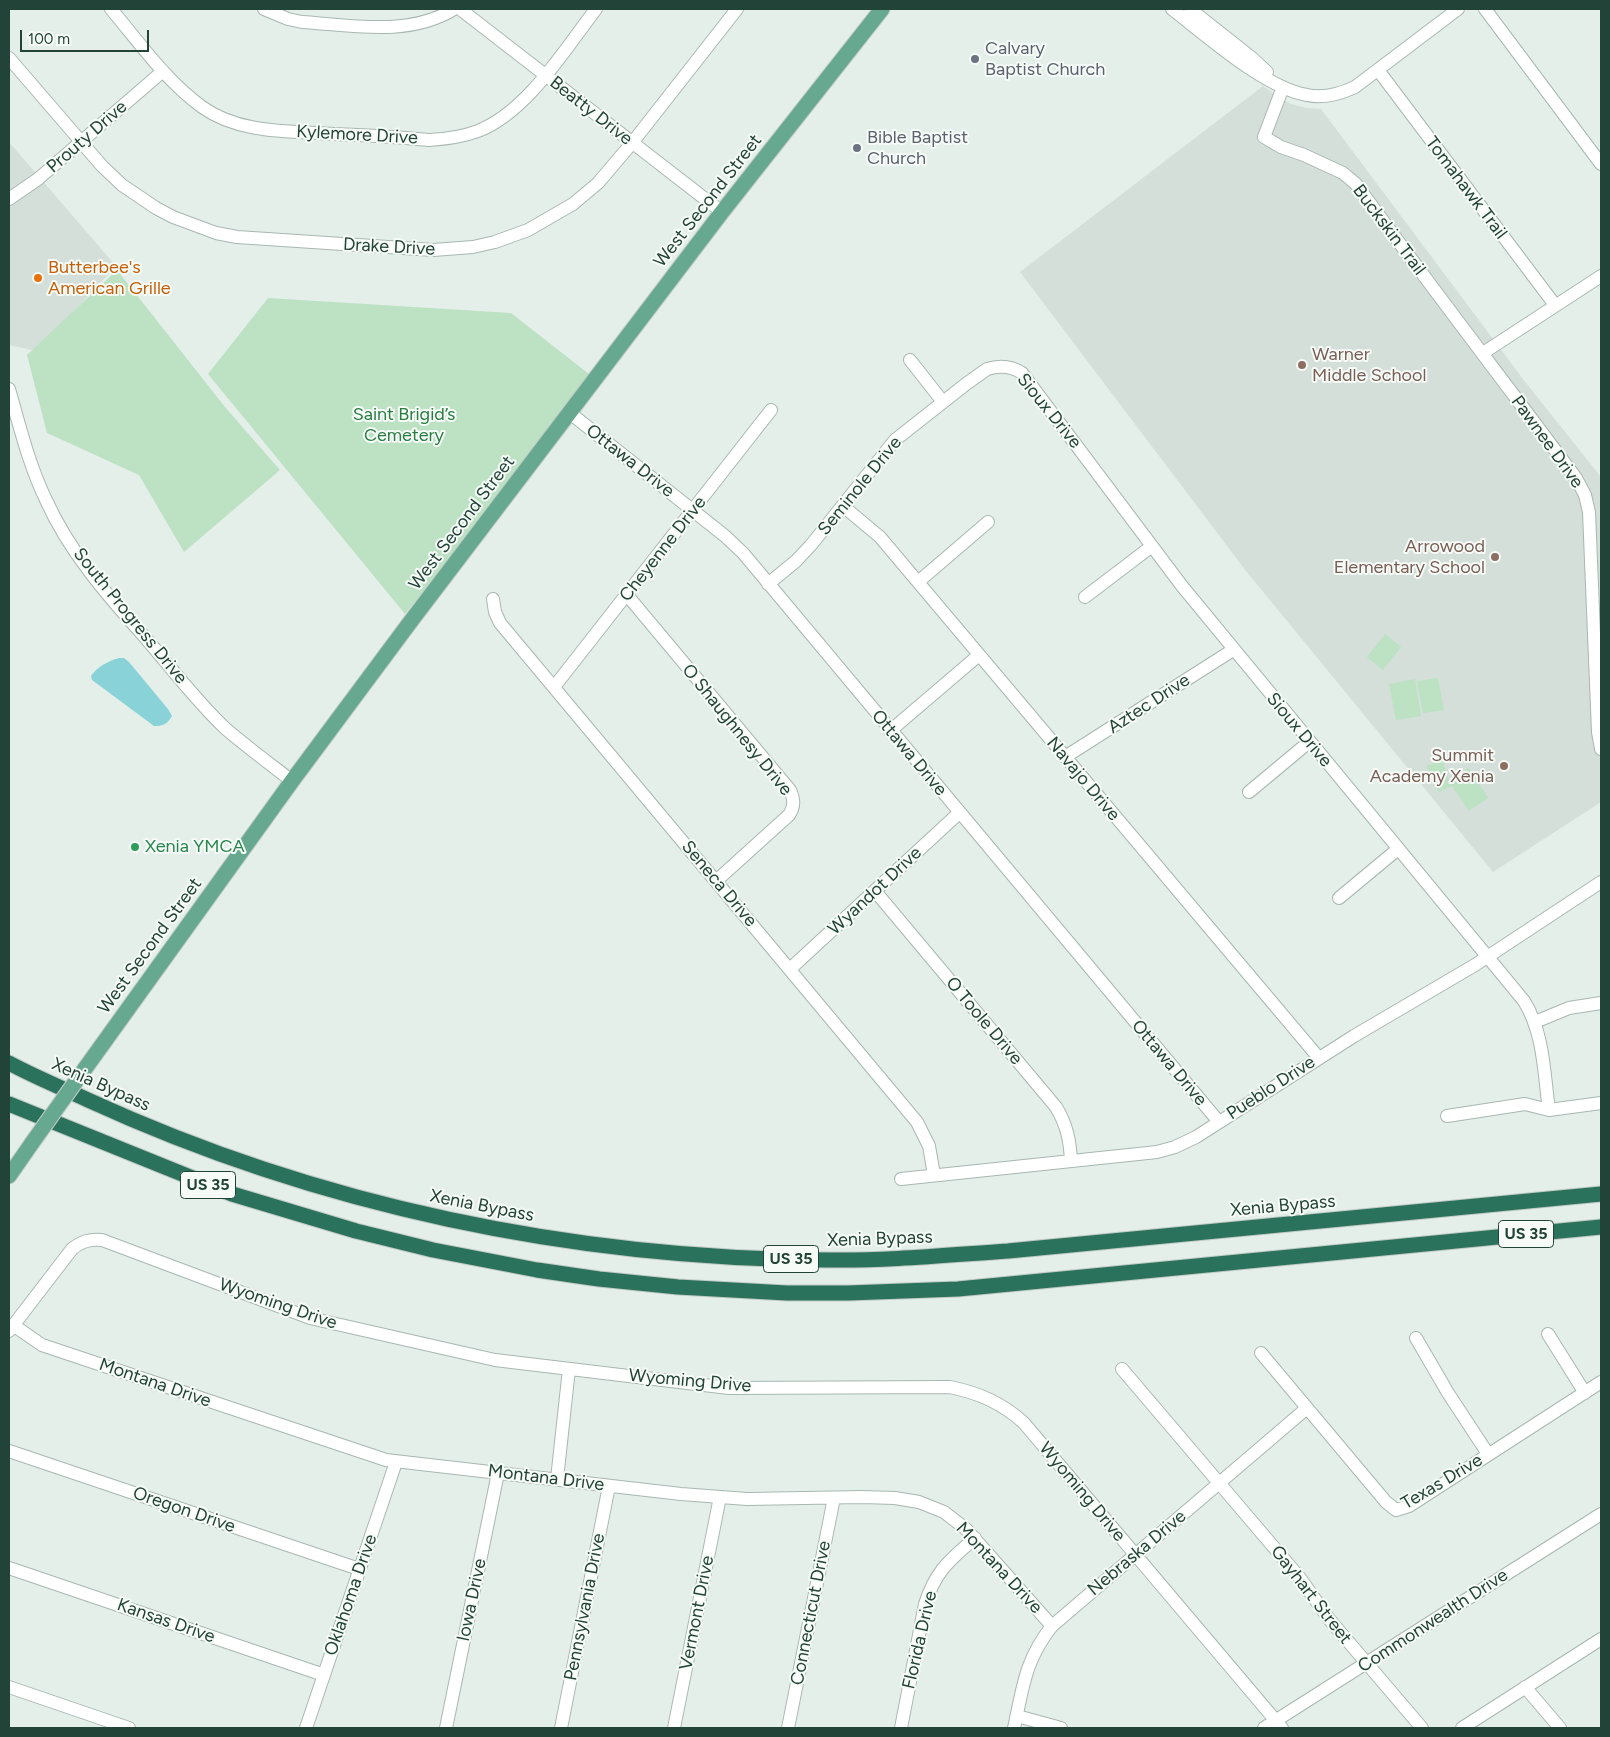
<!DOCTYPE html>
<meta charset="utf-8">
<style>
body{margin:0}
#map{position:relative;width:1610px;height:1737px;overflow:hidden;background:#e5efe9;font-family:Figtree,sans-serif}
canvas{display:block}
.frame{position:absolute;inset:0;border:10px solid #224337;pointer-events:none}
.scale{position:absolute;left:20px;top:30px;width:129px;height:22px;box-sizing:border-box;border:2px solid #224337;border-top:0;padding-left:6px;font-size:15px;line-height:18px;white-space:nowrap;color:#224337;-webkit-text-stroke:4px #f6fbf8;paint-order:stroke}
</style>
<div id="map">
<canvas width="1610" height="1737"></canvas>
<div class="frame"></div>
<div class="scale">100 m</div>
</div>
<script>
const ctx = document.querySelector('canvas').getContext('2d');
ctx.lineJoin = 'round';
function fill(path, color) { ctx.fillStyle = color; ctx.fill(path, 'evenodd'); }
function trace(path, color, width, dash) { ctx.strokeStyle = color; ctx.lineWidth = width; ctx.lineCap = dash ? 'butt' : 'round'; ctx.setLineDash(dash || []); ctx.stroke(path); }
function write(font, color, halo, rows, align = 'center') {
  ctx.font = font + ' Figtree,sans-serif'; ctx.lineWidth = 4; ctx.setLineDash([]); ctx.textBaseline = 'middle'; ctx.strokeStyle = halo; ctx.fillStyle = color; for (const [text, x, y, turn = 0] of rows) {
    ctx.save(); ctx.translate(x, y); ctx.rotate((+turn || 0) * Math.PI / 180); ctx.textAlign = isNaN(turn) ? turn : align; if (halo) ctx.strokeText(text, 0, 0); ctx.fillText(text, 0, 0); ctx.restore();
  }
}
const built = new Path2D(`
 M1263,86L1277,96L1291,104L1306,108L1321,109L1526,383L1601,477V802L1493,872L1246,571L1020,272Z
 M9,142L116,266L37,351L9,345Z`);
const green = new Path2D(`
 M117,270L225,407L280,470L184,552L139,475L47,433L27,355Z
 M268,298L511,313L589,374L496,500L405,614L208,374Z
 M1385,634L1401,647L1383,670L1367,657Z
 M1438,678L1444,710L1423,713L1417,681Z
 M1415,679L1421,716L1396,720L1389,684Z
 M1442,760L1449,780L1469,768L1488,798L1469,811L1452,786L1439,792L1426,766Z`);
const water = new Path2D(`
 M119,658H124L129,662L168,709L172,716C167,724 164,726 154,726L92,680L91,676C97,667 108,661 119,658Z`);
const minor = new Path2D(`
 M111,9C139,42 166,81 202,107C240,134 289,131 334,134C366,135 398,137 429,140C446,139 462,137 478,131C527,112 565,49 596,9
 M264,9L288,19L302,22C351,25 409,37 454,9
 M460,9L722,212
 M1172,9C1207,36 1265,88 1307,95C1324,99 1340,94 1355,87L1458,9
 M1190,9L1252,58L1267,72
 M1485,9L1601,164
 M9,58L102,166L122,185L156,208L173,217L216,233L237,237L433,250L473,247L495,242L528,230L573,204L598,183L632,143L737,9
 M1378,70L1555,305
 M1283,87L1264,137L1281,147L1304,155L1343,173L1356,184C1428,283 1503,380 1576,478L1585,495L1589,512L1598,732L1601,749
 M9,199L38,179L163,71
 M1483,353L1601,276
 M910,360L943,402
 M9,389C20,427 29,465 46,500C69,551 106,594 143,635C170,666 196,701 226,729C247,747 270,764 292,781
 M570,413L725,536L743,553L1219,1122
 M843,506L880,537L1319,1058
 M918,582L988,522
 M768,584L796,561L811,545L895,440L966,384L987,369C1000,365 1011,366 1022,373L1182,586L1524,1001C1544,1033 1544,1074 1549,1110
 M627,595L790,790C794,799 795,806 789,815L716,881
 M1085,597L1152,546
 M493,599L495,612L500,623L917,1122L929,1146L934,1175
 M554,687L771,410
 M890,731L979,655
 M1065,757L1233,650
 M1249,792L1309,742
 M875,891L1056,1107C1067,1125 1070,1141 1071,1161
 M1339,898L1398,849
 M790,969L959,813
 M1535,1022L1569,1008L1601,1003
 M1447,1116L1525,1104L1549,1110L1601,1103
 M901,1179L1157,1152L1175,1147L1196,1137L1354,1036L1475,965L1601,882
 M13,1325L42,1345L386,1460L681,1494L747,1499L862,1497L895,1498L919,1502L944,1512L966,1529L1052,1626
 M9,1331L72,1249C82,1241 90,1239 102,1240L310,1318L495,1360L729,1388L950,1387C979,1393 1002,1403 1024,1423L1282,1728
 M1548,1334L1585,1393
 M1416,1338L1448,1393L1488,1454
 M1261,1353L1386,1502L1396,1510L1409,1506L1601,1382
 M1122,1369L1300,1578L1329,1619L1422,1728
 M9,1451L359,1569
 M557,1479L569,1369
 M9,1568L324,1675
 M9,1687L129,1728
 M1525,1687L1560,1728
 M1017,1716L1061,1728
 M306,1728L396,1462
 M446,1728L498,1473
 M561,1728L609,1486
 M674,1728L720,1497
 M788,1728L834,1498
 M901,1728L925,1604C936,1570 950,1560 975,1538
 M1014,1728C1023,1687 1025,1660 1052,1626L1307,1408
 M1264,1728L1601,1514
 M1462,1728L1601,1639`);
const major = new Path2D(`
 M84,1070L292,781L411,621L722,212L882,9
 M9,1176L32,1143`);
const highway = new Path2D(`
 M9,1063C35,1077 62,1088 88,1100C319,1206 573,1259 827,1260C887,1261 948,1255 1008,1251L1601,1194
 M9,1104L232,1194L356,1231L433,1250L537,1270L599,1279L678,1287L787,1293H848L958,1289L1601,1227`);
const majorBridge = new Path2D(`
 M32,1143L84,1070`);
const markers = [
 [975,59,5,"#6b7280"],
 [857,148,5,"#6b7280"],
 [38,278,5,"#e8710a"],
 [1302,365,5,"#8d6e63"],
 [1495,557,5,"#8d6e63"],
 [1504,766,5,"#8d6e63"],
 [135,847,5,"#2e9e5b"]
];
const shields = [
 [208,1185,55],
 [1526,1234,55],
 [791,1259,55]
];
const shieldNames = [
 ["US 35",208,1185],
 ["US 35",1526,1234],
 ["US 35",791,1259]
];
const worshipNames = [
 ["Calvary",985,49],
 ["Baptist Church",985,70],
 ["Bible Baptist",867,138],
 ["Church",867,159]
];
const streetNames = [
 ["Beatty Drive",591,111,38],
 ["Kylemore Drive",357,135,3],
 ["Prouty Drive",87,137,-41],
 ["Tomahawk Trail",1466,188,53],
 ["West Second Street",708,201,-52],
 ["Buckskin Trail",1389,230,53],
 ["Drake Drive",389,247,3],
 ["Sioux Drive",1049,411,51],
 ["Pawnee Drive",1547,442,54],
 ["Ottawa Drive",630,461,38],
 ["Seminole Drive",860,486,-51],
 ["West Second Street",462,523,-53],
 ["Cheyenne Drive",663,549,-52],
 ["South Progress Drive",130,616,51],
 ["Aztec Drive",1149,704,-33],
 ["O Shaughnesy Drive",737,730,51],
 ["Sioux Drive",1299,730,50],
 ["Ottawa Drive",909,753,50],
 ["Navajo Drive",1083,779,50],
 ["Seneca Drive",719,884,50],
 ["Wyandot Drive",875,891,-43],
 ["West Second Street",150,946,-54],
 ["O Toole Drive",984,1021,50],
 ["Ottawa Drive",1169,1063,50],
 ["Xenia Bypass",101,1085,24],
 ["Pueblo Drive",1271,1088,-33],
 ["Xenia Bypass",482,1206,11],
 ["Xenia Bypass",1283,1206,-5],
 ["Xenia Bypass",880,1239,-2],
 ["Wyoming Drive",278,1304,19],
 ["Wyoming Drive",690,1381,5],
 ["Montana Drive",155,1383,19],
 ["Montana Drive",546,1478,7],
 ["Texas Drive",1442,1482,-31],
 ["Wyoming Drive",1082,1492,50],
 ["Oregon Drive",184,1510,19],
 ["Nebraska Drive",1137,1553,-40],
 ["Montana Drive",999,1568,47],
 ["Oklahoma Drive",351,1595,-71],
 ["Gayhart Street",1311,1595,52],
 ["Iowa Drive",472,1600,-78],
 ["Pennsylvania Drive",585,1607,-79],
 ["Vermont Drive",697,1613,-79],
 ["Connecticut Drive",811,1613,-79],
 ["Kansas Drive",166,1621,19],
 ["Commonwealth Drive",1433,1621,-33],
 ["Florida Drive",920,1640,-77]
];
const foodNames = [
 ["Butterbee's",48,268],
 ["American Grille",48,289]
];
const educationNames = [
 ["Warner",1312,355,"left"],
 ["Middle School",1312,376,"left"],
 ["Arrowood",1485,547],
 ["Elementary School",1485,568],
 ["Summit",1494,756],
 ["Academy Xenia",1494,777]
];
const parkNames = [
 ["Saint Brigid’s",404,415],
 ["Cemetery",404,436]
];
const leisureNames = [
 ["Xenia YMCA",145,847]
];
fill(built, '#d3dfd8');
fill(green, '#bce1c3');
fill(water, '#89d3d8');
trace(minor, '#a7b8b0', 14);
trace(major, '#c1cac7', 17);
trace(highway, '#c1cac7', 17);
trace(minor, '#fff', 12);
trace(major, '#66a890', 15);
trace(highway, '#2b725c', 15);
trace(majorBridge, '#c1cac7', 17, []);
trace(majorBridge, '#66a890', 15);
for (const [x, y, r, color] of markers) { const dot = new Path2D(); dot.arc(x, y, r, 0, 2 * Math.PI); ctx.fillStyle = color; ctx.fill(dot); trace(dot, '#f6fbf8', 2); }
for (const [x, y, w] of shields) { const box = new Path2D(); box.roundRect(x - w / 2, y - 13.5, w, 27, 4); ctx.fillStyle = '#f6fbf8'; ctx.fill(box); trace(box, '#224337', 1); }
write('bold 16px', '#224337', null, shieldNames);
write('18px', '#5b616d', '#f6fbf8', worshipNames, 'left');
write('18px', '#224337', '#f6fbf8', streetNames);
write('18px', '#c56008', '#f6fbf8', foodNames, 'left');
write('18px', '#785e54', '#f6fbf8', educationNames, 'right');
write('18px', '#287d41', '#f6fbf8', parkNames);
write('18px', '#27864d', '#f6fbf8', leisureNames, 'left');
</script>
